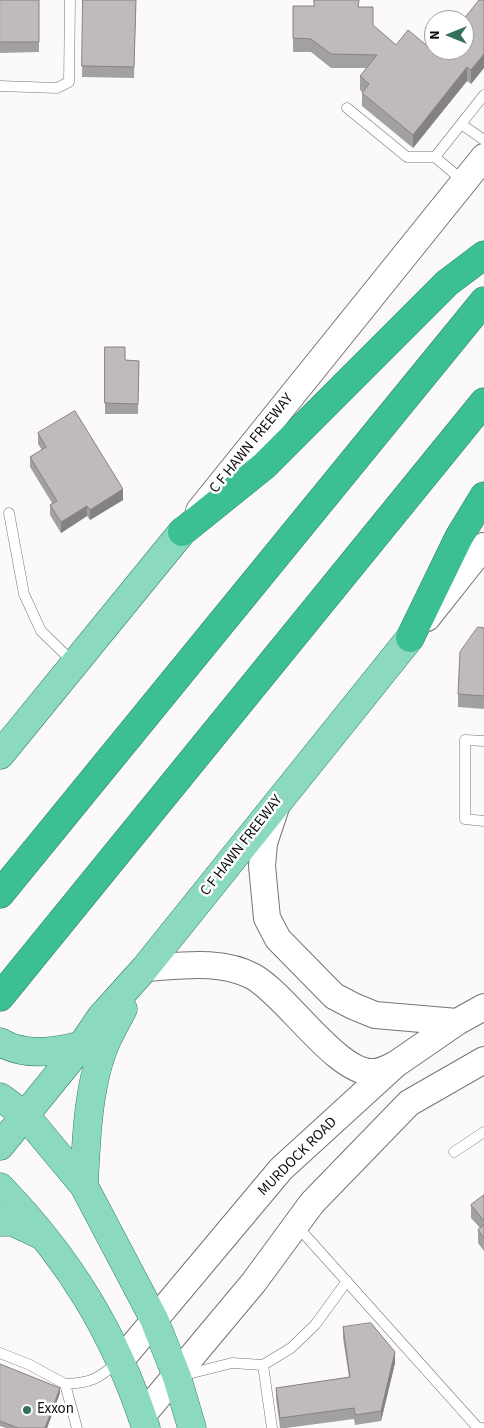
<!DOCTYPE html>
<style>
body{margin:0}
#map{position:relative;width:484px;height:1428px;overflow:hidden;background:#fcf9fb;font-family:"Source Sans 3",sans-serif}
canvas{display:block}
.north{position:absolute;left:424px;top:10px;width:50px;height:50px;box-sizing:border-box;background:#fff;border:1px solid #9f9f9f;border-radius:50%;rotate:270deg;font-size:14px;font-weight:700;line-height:20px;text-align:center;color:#0f0e0f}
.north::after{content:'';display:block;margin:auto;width:18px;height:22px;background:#34705a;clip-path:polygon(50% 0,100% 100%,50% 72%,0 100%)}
</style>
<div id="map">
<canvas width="484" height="1428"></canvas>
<div class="north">N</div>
</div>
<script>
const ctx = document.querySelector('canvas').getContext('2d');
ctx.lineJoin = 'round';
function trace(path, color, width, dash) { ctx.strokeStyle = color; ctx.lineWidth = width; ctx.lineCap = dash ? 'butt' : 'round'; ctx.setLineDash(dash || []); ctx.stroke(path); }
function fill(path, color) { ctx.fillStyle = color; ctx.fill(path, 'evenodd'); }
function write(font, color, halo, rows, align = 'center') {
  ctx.font = font + ' "Source Sans 3",sans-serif'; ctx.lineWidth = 5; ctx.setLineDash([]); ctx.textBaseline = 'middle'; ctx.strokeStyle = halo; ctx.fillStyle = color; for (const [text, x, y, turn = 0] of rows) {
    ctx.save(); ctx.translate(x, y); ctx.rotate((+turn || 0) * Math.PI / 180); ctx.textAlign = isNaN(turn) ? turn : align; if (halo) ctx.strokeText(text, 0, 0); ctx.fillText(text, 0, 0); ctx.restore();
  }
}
const service = new Path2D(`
 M0,86L57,88L69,82L70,0
 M347,108L407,157H435L463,181
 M461,124L484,140
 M435,157L484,95
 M9,513L24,594L41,631L74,663
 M484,741L465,740V819L484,821
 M454,1152L484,1132
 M297,1226L478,1428H482
 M0,1353L30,1365L65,1384
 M263,1365L291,1348L315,1325L347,1281
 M184,1375L232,1363L263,1365L272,1428
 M77,1428L65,1384C91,1383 98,1379 118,1362`);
const secondary = new Path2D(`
 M199,511L484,157
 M427,618L484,546
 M276,807L264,843L262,866L267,918L278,939L334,996L353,1006L375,1015L457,1022
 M145,968C180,966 222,959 254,977C288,997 338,1075 374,1072C381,1072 390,1067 396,1064
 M121,1360L281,1169L396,1064L457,1022L484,1007
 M142,1416L254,1282L312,1203L409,1103L484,1060`);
const primary = new Path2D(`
 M0,755L182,532
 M0,1042C25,1057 56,1052 82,1045
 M0,1097L25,1115L84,1186L154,1319L177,1377L192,1428
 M0,1146L82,1045L101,1017L145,968L410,638
 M84,1186C86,1141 88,1081 107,1040C112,1029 118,1019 123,1009
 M0,1187C69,1258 115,1333 146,1428
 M0,1222H13L41,1235`);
const motorway = new Path2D(`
 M182,532L264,466L447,283L484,255
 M410,638L459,537L484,496
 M0,894L484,301
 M0,997L484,402`);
const wall = new Path2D(`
 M0,0H39V52L0,53Z
 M83,0H136L134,78L82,77Z
 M484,0V68L471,84L467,81L413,148L362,106V92L360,90V76L367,68H331L311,52H293V6L359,7L373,25L396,45L436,53Z
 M105,347L125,360L139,361L138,414H105Z
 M38,433L123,500L90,520L87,516L61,533L50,515V505L52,503L30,467V457L42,450L38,444Z
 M484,628V709L458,707V694Z
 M484,1195V1251L478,1243V1230L480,1228L471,1218V1205Z
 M343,1327L395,1363L381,1421L355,1425L354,1419L286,1428H280L276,1398V1388L349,1377L343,1338Z
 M0,1364L60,1393L47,1428H6L0,1426Z`);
const shadedWall = new Path2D(`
 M484,54V68L471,84V70Z
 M467,67V81L413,148V135Z
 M123,489V500L90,520V510Z
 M87,506V516L61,533V522Z
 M395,1352V1363L381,1421V1411Z
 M60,1388V1393L47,1428H45Z`);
const building = new Path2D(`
 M0,0H39V42H0Z
 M83,0H136L134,67L82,66Z
 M314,0H359L358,7H373V25L396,45L408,30L436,53L438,50H464V20H463L479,0H484V54L471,70L467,67L413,135L362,93L369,84L360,76L377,55L331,54L311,39L293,38V6H314Z
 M105,347H125V360L139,361L138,404L105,403Z
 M75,411L123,489L90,510L87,506L61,522L50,505L57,501L30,457L46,447L38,433Z
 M478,627L484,628V696L458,694L460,652Z
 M484,1195V1221L471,1205Z
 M484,1225V1238L478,1230Z
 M371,1323L395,1352L381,1411L355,1415L354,1408L280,1418L276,1388L350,1377L343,1327Z
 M0,1364L60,1388L45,1428H18L0,1421Z`);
const markers = [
 [27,1410,5,"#34705a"]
];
const streetNames = [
 ["C F HAWN FREEWAY",252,444,-51],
 ["C F HAWN FREEWAY",242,846,-52],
 ["MURDOCK ROAD",298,1157,-45]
];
const poiNames = [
 ["Exxon",37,1410]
];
trace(service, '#777476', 11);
trace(secondary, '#777476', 28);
trace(primary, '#2d8167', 29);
trace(motorway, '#2d8167', 29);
trace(service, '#fff', 10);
trace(secondary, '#fff', 26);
trace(primary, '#8bd9c0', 28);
trace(motorway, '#3dbf96', 28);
fill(wall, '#a3a0a3');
fill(shadedWall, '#858284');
fill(building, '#bebabd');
trace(building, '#858284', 1);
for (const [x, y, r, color] of markers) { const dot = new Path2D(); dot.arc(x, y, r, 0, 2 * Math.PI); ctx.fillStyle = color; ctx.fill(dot); trace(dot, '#fff', 2); }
write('15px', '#0f0e0f', '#fff', streetNames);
write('15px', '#0f0e0f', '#fff', poiNames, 'left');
</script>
